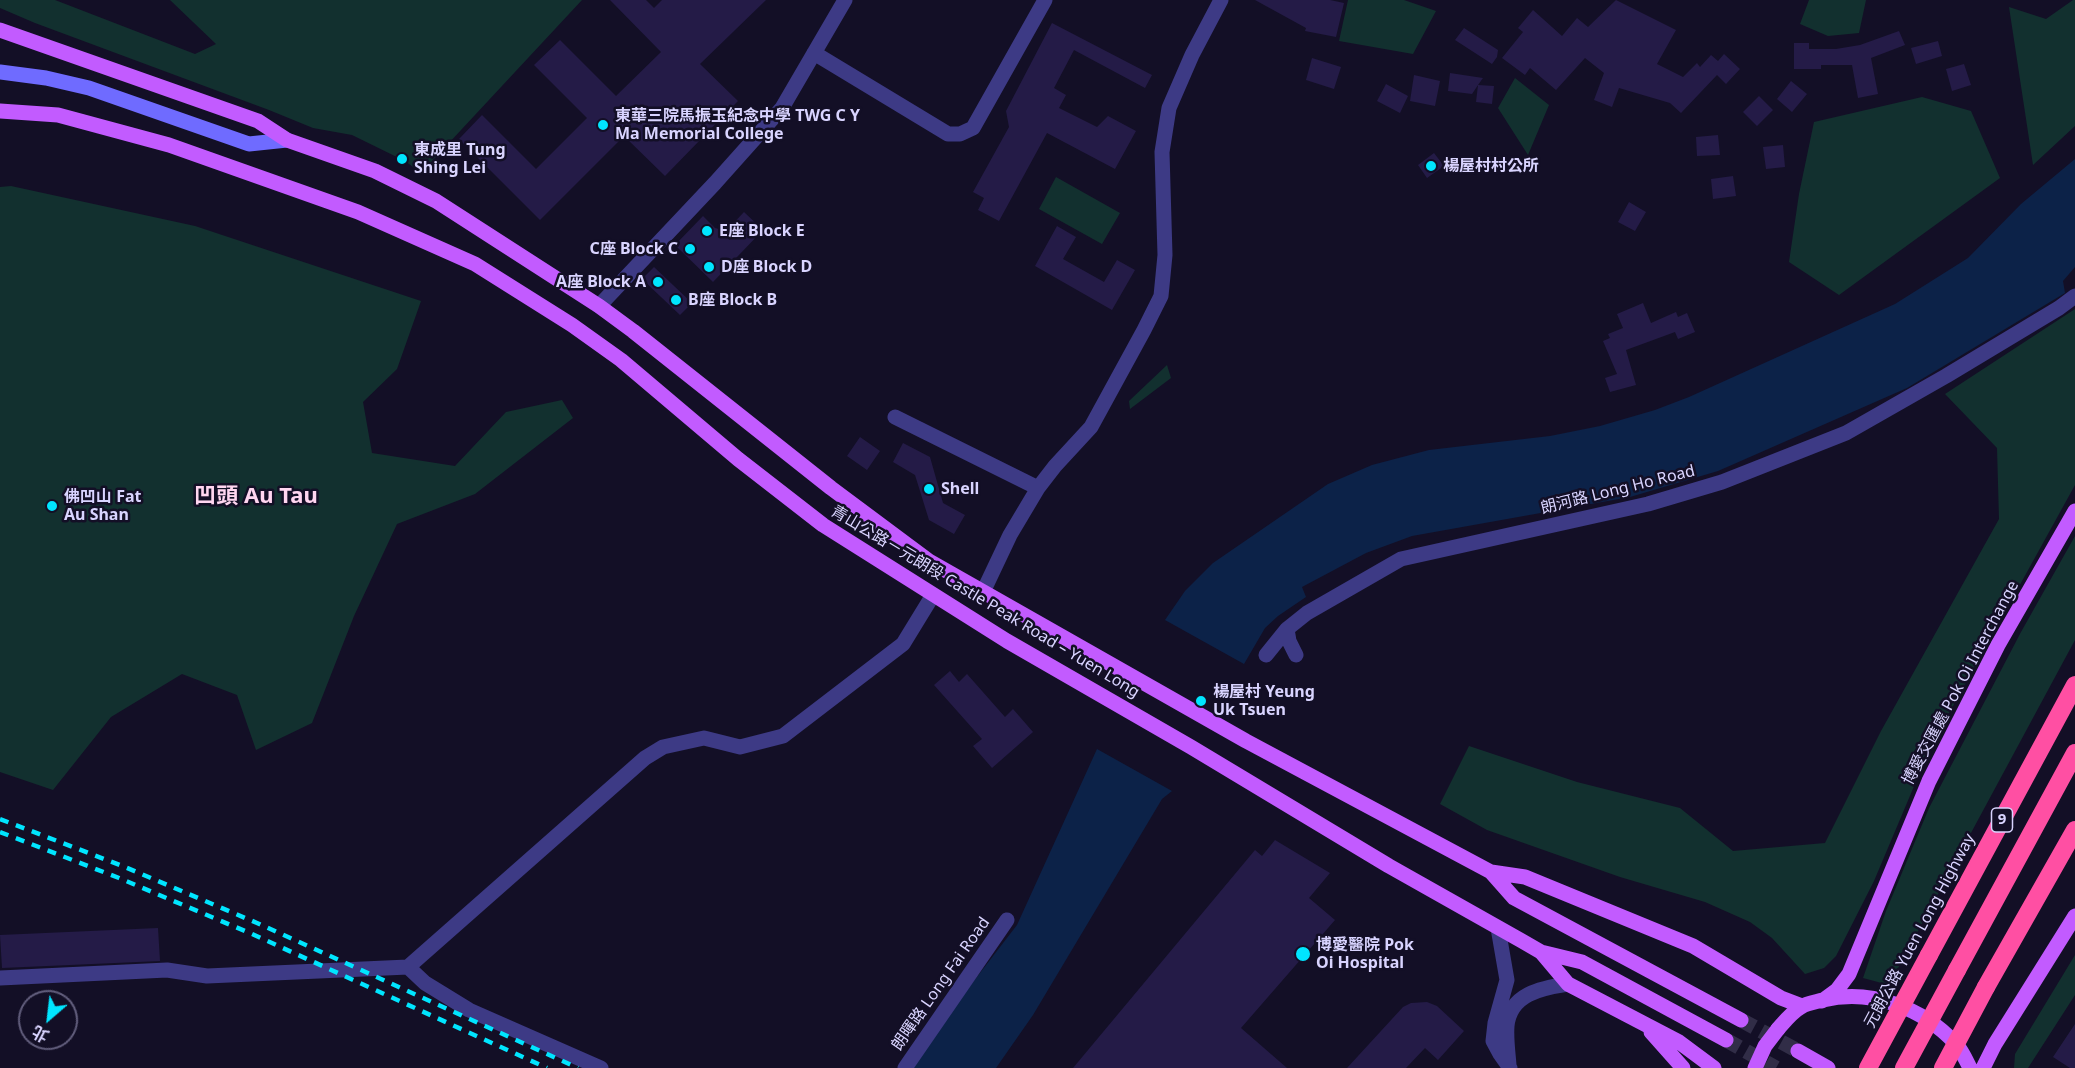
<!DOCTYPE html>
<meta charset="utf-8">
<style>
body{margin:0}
#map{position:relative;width:2075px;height:1068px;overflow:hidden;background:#130f26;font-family:"Noto Sans","Noto Sans TC",sans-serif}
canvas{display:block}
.north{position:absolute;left:18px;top:990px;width:60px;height:60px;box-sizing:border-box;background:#130f26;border:2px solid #625e7d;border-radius:50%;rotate:208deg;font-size:16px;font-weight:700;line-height:24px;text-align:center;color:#d9d4ff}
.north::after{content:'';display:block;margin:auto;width:21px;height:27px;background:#00e5ff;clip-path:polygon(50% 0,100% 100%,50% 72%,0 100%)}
</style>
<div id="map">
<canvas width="2075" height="1068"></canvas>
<div class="north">北</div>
</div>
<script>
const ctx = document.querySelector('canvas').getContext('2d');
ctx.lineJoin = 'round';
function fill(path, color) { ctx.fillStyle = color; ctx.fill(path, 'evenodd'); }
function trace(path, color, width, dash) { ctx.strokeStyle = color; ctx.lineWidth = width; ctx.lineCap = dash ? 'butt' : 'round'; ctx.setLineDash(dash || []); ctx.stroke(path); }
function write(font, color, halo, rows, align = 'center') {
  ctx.font = font + ' "Noto Sans","Noto Sans TC",sans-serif'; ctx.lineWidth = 5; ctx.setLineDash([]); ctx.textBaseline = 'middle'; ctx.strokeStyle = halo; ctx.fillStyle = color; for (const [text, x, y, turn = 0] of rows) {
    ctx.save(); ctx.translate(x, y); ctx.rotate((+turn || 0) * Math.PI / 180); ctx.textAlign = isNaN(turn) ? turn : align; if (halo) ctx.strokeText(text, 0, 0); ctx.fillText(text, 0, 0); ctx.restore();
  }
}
const green = new Path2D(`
 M0,0H55L195,54L216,44L170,0H582L421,173L405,161L352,135L313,128L269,110L35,23L0,8Z
 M1348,0H1404L1436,11L1413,54L1339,41Z
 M1809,0H1866L1859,33L1828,36L1800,24Z
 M2073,0H2075V126L2033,165L2009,7L2046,19Z
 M1515,78L1549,105L1528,155L1498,108Z
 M1922,97L1971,111L2000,178L1839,295L1789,262L1799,194L1814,122Z
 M1056,177L1120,213L1102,244L1039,209Z
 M11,186L195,226L421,301L397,369L363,402L372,453L455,466L506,412L562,400L573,418L475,494L397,524L354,616L312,723L256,750L237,695L182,674L111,717L53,790L0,772V187Z
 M2075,309V485L1931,746L1874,881L1836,956L1824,968L1805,974L1772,938L1750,922L1705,902L1620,877L1487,830L1440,804L1469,746L1577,782L1680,808L1733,851L1825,843L1881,731L1999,519L1997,448L1945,394Z
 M1167,365L1171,378L1130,409L1129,401Z
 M2075,536V640L1889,985L1863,978L1886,911L1929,808L2021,632Z
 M2075,955V995L2028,1068H2014L2015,1054Z`);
const water = new Path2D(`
 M2075,159V267L2063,281L2065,293L1907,388L1718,471L1630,497L1412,536L1366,553L1302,587L1306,597L1278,616L1265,628L1244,664L1165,620L1185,591L1213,563L1328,484L1372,465L1429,450L1550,436L1600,426L1655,410L1689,397L1895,304L1968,258L2021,204Z
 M1097,749L1172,791L1162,799L1033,1015L996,1068H911L949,1013L1017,925Z`);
const building = new Path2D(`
 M610,0H646L654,8L662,0H766L700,64L738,101L665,176L624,136L540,220L459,139L482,115L536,169L587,118L534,65L560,40L616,96L661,52Z
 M1255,0H1330L1344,3L1336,37L1305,31L1306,28Z
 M1616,0L1676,30L1657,64L1683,77L1697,63L1700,67L1711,55L1718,61L1724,54L1740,69L1726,84L1717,75L1681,113L1670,103L1619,88L1612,107L1594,100L1604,73L1585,58L1556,90L1530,68L1525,75L1502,58L1523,32L1518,28L1533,10L1562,36L1577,18L1588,27Z
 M1052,23L1152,75L1145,88L1074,50L1054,88L1066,95L1059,108L1097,127L1108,116L1136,131L1115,169L1047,133L999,221L978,210L984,198L973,192L1009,127L1006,111Z
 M1464,28L1498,50L1497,57L1492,64L1455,40Z
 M1899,31L1905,45L1871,58L1878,94L1858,98L1852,65H1821V69H1794V43H1809V49H1836L1860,45Z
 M1938,41L1942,56L1916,64L1911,48Z
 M1312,58L1341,67L1334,89L1306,80Z
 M1964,64L1971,85L1952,91L1946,69Z
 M1450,73L1483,78L1478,85L1494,86L1492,104L1476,102L1478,85L1472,94L1448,91Z
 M1414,75L1440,81L1435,106L1410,101Z
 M1791,81L1807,94L1792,112L1777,99Z
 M1386,84L1408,96L1400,113L1377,101Z
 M1759,96L1773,110L1757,126L1743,112Z
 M1718,135L1720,155L1697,156L1696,137Z
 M1783,145L1785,167L1766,169L1763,147Z
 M1434,153L1444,166L1427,178L1418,165Z
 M1733,176L1736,196L1713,199L1711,179Z
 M1629,202L1646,212L1635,231L1618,222Z
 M744,212L763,230L713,282L675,245L703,216L715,228L726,231Z
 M1057,226L1076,237L1063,259L1104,282L1117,260L1135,270L1112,310L1035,266Z
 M654,267L692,303L680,315L642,279Z
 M1643,303L1651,323L1676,312L1678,317L1687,313L1695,332L1678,339L1675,332L1626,350L1636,385L1610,392L1605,378L1617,374L1603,341L1610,338L1608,334L1623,328L1617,314Z
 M860,437L880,451L867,470L847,456Z
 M903,443L930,457L943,503L965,515L954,534L929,520L915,475L893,462Z
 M950,671L959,682L967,674L1005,717L1013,709L1033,732L992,768L973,746L982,739L934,685Z
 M1275,840L1330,873L1309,898L1335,920L1241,1028L1287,1068H1073L1255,850L1262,856Z
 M158,928L160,961L2,968L0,935Z
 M1427,1002L1437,1006L1464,1031L1438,1060L1425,1048L1406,1068H1347L1403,1007L1411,1003Z
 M2075,1024V1068H2070L2053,1057Z`);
const primaryTunnel = new Path2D(`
 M1741,1020L1798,1051
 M1726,1040L1776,1068`);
const minor = new Path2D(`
 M814,53L948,134H960L973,128L1045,0
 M599,306L715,183L782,108L845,0
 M895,417L1038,488
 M983,592L1010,535L1038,488L1055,466L1091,427L1144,330L1161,296L1165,255L1162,152L1169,108L1192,55L1221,0
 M1287,629L1289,641L1296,655
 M1266,655L1287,629L1307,613L1401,559L1648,504L1722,482L1846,433L1946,376L2059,308L2075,296
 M1498,928L1507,980L1495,1023L1493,1041L1500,1054L1510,1068
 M408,967L425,983L469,1010L601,1068
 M0,978L167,970L207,976L408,967L645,758L663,747L704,738L740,747L783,736L903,644L933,595
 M1509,1065C1508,1052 1506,1039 1507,1026C1510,994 1541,988 1568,984
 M905,1068L1007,920`);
const secondary = new Path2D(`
 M0,72L46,78L89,88L249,144L287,140`);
const primary = new Path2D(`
 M0,30L258,121L287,140L375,171L436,201L599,306L633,331L831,488L929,561L1246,741L1491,872L1514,898L1741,1020
 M0,111L58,115L169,145L358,212L475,264L572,325L621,360L738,459L823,525L1007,641L1191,747L1389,866L1522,941L1541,952L1582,962L1726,1040
 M1491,872L1525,877L1693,946L1781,998L1802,1006
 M1541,952L1568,984L1679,1042L1714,1068
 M1822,1001L1837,990L1849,974L1929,781L1998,645L2075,511
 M1778,1029C1785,1021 1792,1012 1801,1007C1807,1003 1816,1002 1823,1000C1871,988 1923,1008 1956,1044C1962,1051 1966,1060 1970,1068
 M1651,1032L1683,1068
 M1798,1051L1828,1068
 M1983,1068L1995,1044L2075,916`);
const motorway = new Path2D(`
 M1929,955L2075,685
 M1957,970L2075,753
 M1986,987L2075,830`);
const rail = new Path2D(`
 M0,819L125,867L257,923L578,1068
 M0,832L119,878L252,934L547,1068`);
const primaryBridge = new Path2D(`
 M1755,1068L1765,1046L1778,1029`);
const motorwayBridge = new Path2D(`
 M1868,1068L1929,955
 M1904,1068L1957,970
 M1943,1068L1986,987`);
const markers = [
 [603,125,6,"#00e5ff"],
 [402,159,6,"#00e5ff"],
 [1431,166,6,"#00e5ff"],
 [707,231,6,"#00e5ff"],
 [690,249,6,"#00e5ff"],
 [709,267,6,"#00e5ff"],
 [658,282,6,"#00e5ff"],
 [676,300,6,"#00e5ff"],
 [929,489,6,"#00e5ff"],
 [52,506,6,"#00e5ff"],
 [1201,701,6,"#00e5ff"],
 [1303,954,8,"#00e5ff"]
];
const shields = [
 [2002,820,21]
];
const shieldNames = [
 ["9",2002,820]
];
const poiNames = [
 ["東華三院馬振玉紀念中學 TWG C Y",615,116],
 ["Ma Memorial College",615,134],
 ["東成里 Tung",414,150],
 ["Shing Lei",414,168],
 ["楊屋村村公所",1443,166],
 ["E座 Block E",719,231],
 ["C座 Block C",678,249,"right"],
 ["D座 Block D",721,267],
 ["A座 Block A",646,282,"right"],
 ["B座 Block B",688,300],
 ["Shell",941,489],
 ["佛凹山 Fat",64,497],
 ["Au Shan",64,515],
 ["楊屋村 Yeung",1213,692],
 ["Uk Tsuen",1213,710],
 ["博愛醫院 Pok",1316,945],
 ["Oi Hospital",1316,963]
];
const streetNames = [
 ["朗河路 Long Ho Road",1618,490,-14],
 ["青山公路－元朗段 Castle Peak Road – Yuen Long",985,602,31],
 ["博愛交匯處 Pok Oi Interchange",1961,683,-62],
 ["元朗公路 Yuen Long Highway",1920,931,-62],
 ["朗暉路 Long Fai Road",941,984,-55]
];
const districtNames = [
 ["凹頭 Au Tau",256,497]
];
fill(green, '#12302f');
fill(water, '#0c2248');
fill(building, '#241b47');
trace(primaryTunnel, '#312d47', 15, [15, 8]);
trace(minor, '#3d3a85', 15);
trace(secondary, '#6f6bff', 15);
trace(primary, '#c25bff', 15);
trace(motorway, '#ff4fa3', 18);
trace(rail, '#00e5ff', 4.5, [9, 8]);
trace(primaryBridge, '#c25bff', 15);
trace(motorwayBridge, '#ff4fa3', 18);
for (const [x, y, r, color] of markers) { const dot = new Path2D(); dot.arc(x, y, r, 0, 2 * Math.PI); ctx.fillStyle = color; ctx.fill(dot); trace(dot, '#130f26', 2); }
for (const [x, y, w] of shields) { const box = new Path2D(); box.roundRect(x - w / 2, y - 12, w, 24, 4.5); ctx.fillStyle = '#130f26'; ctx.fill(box); trace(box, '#d9d4ff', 1.5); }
write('bold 15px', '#d9d4ff', null, shieldNames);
write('bold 16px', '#d9d4ff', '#130f26', poiNames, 'left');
write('16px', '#d9d4ff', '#130f26', streetNames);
write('bold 22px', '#ffd6f0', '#130f26', districtNames);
</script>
